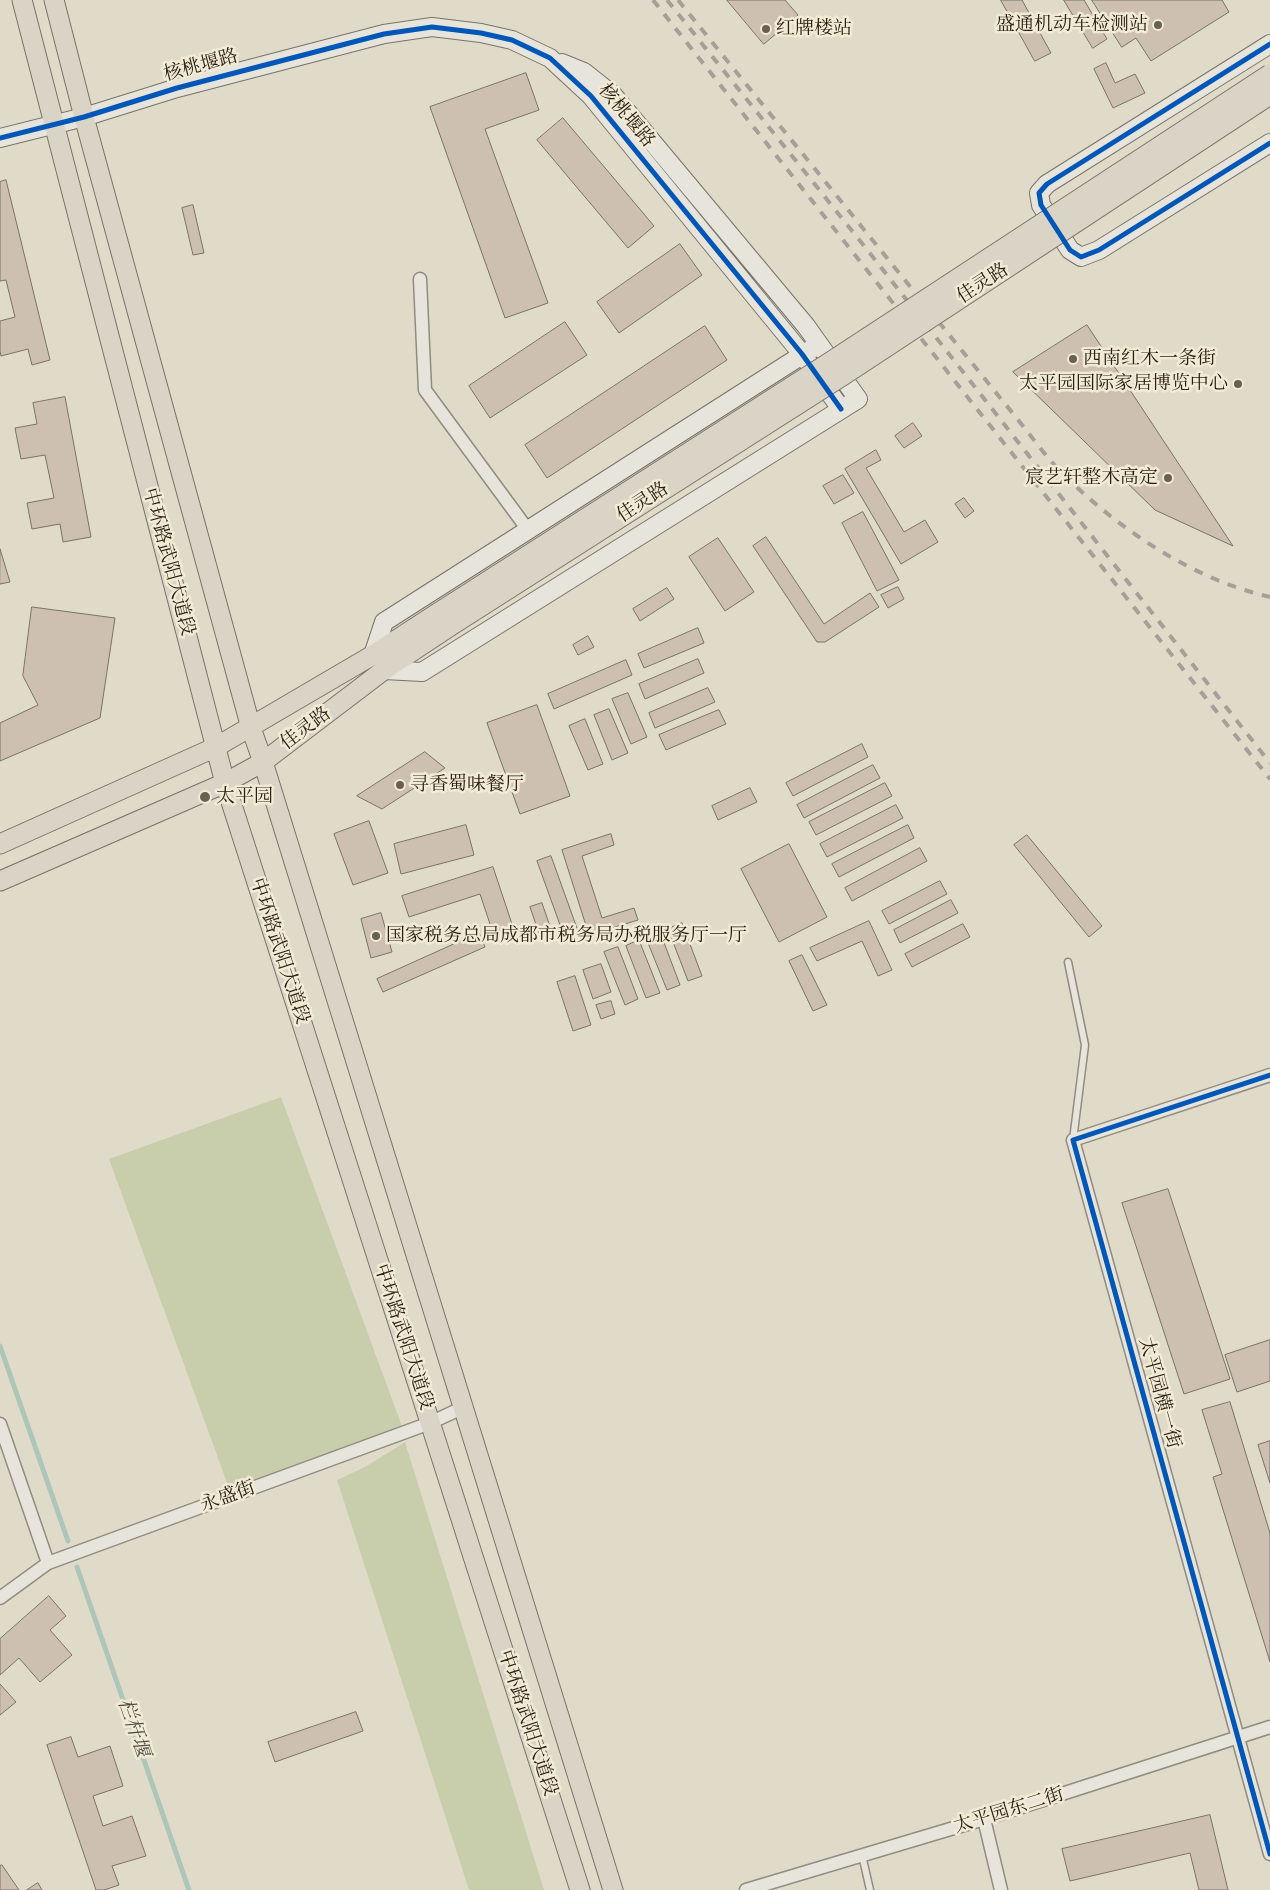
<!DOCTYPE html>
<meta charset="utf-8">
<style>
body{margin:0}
canvas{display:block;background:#e0dbc9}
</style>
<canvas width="1270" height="1890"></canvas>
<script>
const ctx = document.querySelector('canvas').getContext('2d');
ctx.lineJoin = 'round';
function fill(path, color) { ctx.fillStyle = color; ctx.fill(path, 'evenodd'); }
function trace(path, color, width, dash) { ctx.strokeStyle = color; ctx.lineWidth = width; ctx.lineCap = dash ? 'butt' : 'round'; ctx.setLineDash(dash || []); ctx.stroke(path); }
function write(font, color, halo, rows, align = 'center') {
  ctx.font = font + ' Alegreya,"Noto Serif SC",serif'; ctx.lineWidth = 5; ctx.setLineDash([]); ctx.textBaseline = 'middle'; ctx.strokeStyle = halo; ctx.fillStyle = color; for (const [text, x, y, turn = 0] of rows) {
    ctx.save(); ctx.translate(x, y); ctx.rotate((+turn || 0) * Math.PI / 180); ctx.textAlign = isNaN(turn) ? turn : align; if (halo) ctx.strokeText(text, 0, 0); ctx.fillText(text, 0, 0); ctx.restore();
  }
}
const green = new Path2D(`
 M281,1097L403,1429L230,1491L109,1159Z
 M405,1442L544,1890H469L337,1480L365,1467Z`);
const stream = new Path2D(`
 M0,1346L68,1541
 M77,1567L189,1890`);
const building = new Path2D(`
 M727,0H785L798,15L764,44Z
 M1001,0H1022L1051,53L1035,61Z
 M1064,0H1084L1107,39L1093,48Z
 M1092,0H1222L1229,12L1151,61L1136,38L1122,47Z
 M1106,63L1115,83L1135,74L1145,93L1113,108L1094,69Z
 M526,73L539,110L485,129L548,303L505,318L430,107Z
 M563,118L654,226L628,248L537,140Z
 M6,180L50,360L32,365L28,349L1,356L0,351V321L15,317L6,280L0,281V182Z
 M193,205L204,253L193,255L182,208Z
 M680,244L702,275L619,333L597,302Z
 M565,322L587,355L490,418L469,386Z
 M1087,325L1233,546L1155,510L1013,372Z
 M705,326L727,360L547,478L525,445Z
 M65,397L91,537L63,542L60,524L32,529L27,503L54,498L45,455L21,459L15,428L37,424L33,403Z
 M913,423L922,436L904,448L895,436Z
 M876,450L881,460L866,468L904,532L925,520L938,542L901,564L845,469Z
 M843,475L854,493L834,504L823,486Z
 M964,498L974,511L965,518L955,504Z
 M863,512L899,580L877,591L842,523Z
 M766,537L824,624L870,593L879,607L825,642H817L753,546Z
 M718,538L754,592L725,611L689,557Z
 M0,549L10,582L0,584Z
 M898,587L904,599L888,608L881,595Z
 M667,588L674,599L640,621L633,609Z
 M32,607L115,618L100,718L0,761V723L38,705L23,676Z
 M698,628L704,643L644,668L638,654Z
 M588,636L594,647L578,655L573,645Z
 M698,659L704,673L645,699L639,684Z
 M626,660L632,675L554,709L548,694Z
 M708,688L715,702L655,728L649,713Z
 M628,693L647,737L631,744L612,699Z
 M537,705L570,796L520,814L487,723Z
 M609,709L628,753L612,760L594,715Z
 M719,710L726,724L666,750L659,735Z
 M585,719L603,764L588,770L569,726Z
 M862,744L868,757L793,796L786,783Z
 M425,752L445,768L382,809L357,796Z
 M873,765L880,778L804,818L797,805Z
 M885,783L892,796L816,835L809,822Z
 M750,788L757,802L718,820L712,806Z
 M896,805L903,818L827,857L820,844Z
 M369,821L388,873L353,885L334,834Z
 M466,825L474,855L401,874L394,844Z
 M908,825L914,838L839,877L832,864Z
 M611,834L614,845L582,856L602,918L634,908L638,920L589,935L562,850Z
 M1027,835L1102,926L1089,937L1014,845Z
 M789,844L827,917L779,942L741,869Z
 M920,848L927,861L852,901L845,888Z
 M551,856L578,931L564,936L537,861Z
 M493,867L515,933L495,939L480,894L409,917L402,896Z
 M940,881L947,894L889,924L882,911Z
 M951,900L958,913L900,943L894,930Z
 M542,903L553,935L541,939L530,907Z
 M381,913L392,952L371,958L361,919Z
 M869,921L892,970L878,976L862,941L817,961L810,948Z
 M682,923L702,976L688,981L668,929Z
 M963,924L970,937L912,967L905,954Z
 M660,932L680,985L667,990L646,938Z
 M479,933L485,947L383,992L377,979Z
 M639,940L660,993L646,998L626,946Z
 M618,947L638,999L625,1005L604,952Z
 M802,955L827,1005L813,1011L789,961Z
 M601,964L611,992L593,999L583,970Z
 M575,976L591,1025L573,1031L557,982Z
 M611,1001L615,1014L601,1019L596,1005Z
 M1168,1189L1230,1379L1184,1394L1122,1203Z
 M1270,1340V1381L1237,1392L1225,1355Z
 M1230,1402L1270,1533V1662L1213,1477L1222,1474L1202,1410Z
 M1270,1441V1483L1258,1445Z
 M49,1596L66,1616L50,1630L72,1655L40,1682L19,1658L0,1675V1639Z
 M0,1684L16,1702L0,1715Z
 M356,1712L363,1731L275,1762L268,1742Z
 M71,1737L78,1757L110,1746L123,1786L93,1796L103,1826L132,1816L146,1856L112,1866L119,1885L104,1890H96L47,1745Z
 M1210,1815L1228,1890H1199L1190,1853L1070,1881L1062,1849Z
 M2,1865L19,1890H0V1866Z
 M38,1883L42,1890H27Z`);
const lane = new Path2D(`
 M1068,962L1085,1045L1073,1140
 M862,1855L870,1890`);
const street = new Path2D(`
 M420,279L425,390L528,530
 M1270,1075L1073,1140L1270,1854
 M0,1424L48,1563
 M0,1598L48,1563L430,1423L464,1407
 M984,1819L1001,1890
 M746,1890L984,1819L1270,1727`);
const secondary = new Path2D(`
 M1270,44L1047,184L1039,193L1041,205L1070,250L1081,257L1099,250L1270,143
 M0,138L84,117L177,88L384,34L432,27L481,33L512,40L550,58L591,96L802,354L841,409
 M373,655L384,622L813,348
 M384,670L422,672L858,399L806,326L613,95L584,72L562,63`);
const primary = new Path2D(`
 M22,0L225,783L580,1890
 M54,0L84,117L251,728L263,762L613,1890
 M0,844L216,747L373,655L436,614
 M0,881L225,783L263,762L384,670L449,627`);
const rail = new Path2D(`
 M653,0L1270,779
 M667,0L865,247L1270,763
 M678,0L1019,421C1035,441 1050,462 1068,479C1123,532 1195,580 1270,597`);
const primaryBridge = new Path2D(`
 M436,614L833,360L1270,74
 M449,627L844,375L1270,95`);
const cycleway = new Path2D(`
 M1270,44L1047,184L1039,193L1041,205L1070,250L1081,257L1099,250L1270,143
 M0,138L84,117L177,88L384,34L432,27L481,33L512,40L550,58L591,96L802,354L841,409
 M1270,1075L1073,1140L1270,1854`);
const markers = [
 [1158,25,5,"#6a6052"],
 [766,29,5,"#6a6052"],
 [1073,359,5,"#6a6052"],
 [1238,384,5,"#6a6052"],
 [1168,478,5,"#6a6052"],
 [400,785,5,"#6a6052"],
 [205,797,6,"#6a6052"],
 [376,936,5,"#6a6052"]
];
const poiNames = [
 ["盛通机动车检测站",1148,25,"right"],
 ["红牌楼站",776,29],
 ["西南红木一条街",1083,359],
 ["太平园国际家居博览中心",1228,384,"right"],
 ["宸艺轩整木高定",1158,478,"right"],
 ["寻香蜀味餐厅",410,785],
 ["太平园",216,797],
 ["国家税务总局成都市税务局办税服务厅一厅",386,936]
];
const streetNames = [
 ["核桃堰路",201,66,-15],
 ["核桃堰路",626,116,50],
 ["佳灵路",983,284,-33],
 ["佳灵路",643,503,-33],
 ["中环路武阳大道段",168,562,75],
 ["佳灵路",306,729,-37],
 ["中环路武阳大道段",279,951,72],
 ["中环路武阳大道段",403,1337,72],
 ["太平园横一街",1159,1393,75],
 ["永盛街",228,1497,-20],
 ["中环路武阳大道段",527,1723,72],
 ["太平园东二街",1009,1811,-17]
];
const waterNames = [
 ["栏杆堰",133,1728,71]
];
fill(green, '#c8ceac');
trace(stream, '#aec6b9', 5);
fill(building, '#cdc0b1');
trace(building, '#787369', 1);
trace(lane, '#918c81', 9);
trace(street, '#918c81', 15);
trace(secondary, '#787369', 20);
trace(primary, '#787369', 21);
trace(lane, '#e7e4db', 6);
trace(street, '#e7e4db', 12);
trace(secondary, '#e7e4db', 18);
trace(primary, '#dad4c6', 19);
trace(rail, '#a4a098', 4, [9, 9]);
trace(primaryBridge, '#787369', 21, []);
trace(primaryBridge, '#dad4c6', 19);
trace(cycleway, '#0057b8', 5);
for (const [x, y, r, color] of markers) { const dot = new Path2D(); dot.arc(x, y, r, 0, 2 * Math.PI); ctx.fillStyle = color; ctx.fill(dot); trace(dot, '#f1ebd5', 2); }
write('19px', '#2a1d12', '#f1ebd5', poiNames, 'left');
write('19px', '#2a1d12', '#f1ebd5', streetNames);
write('italic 20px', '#4b4d42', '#f1ebd5', waterNames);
</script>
